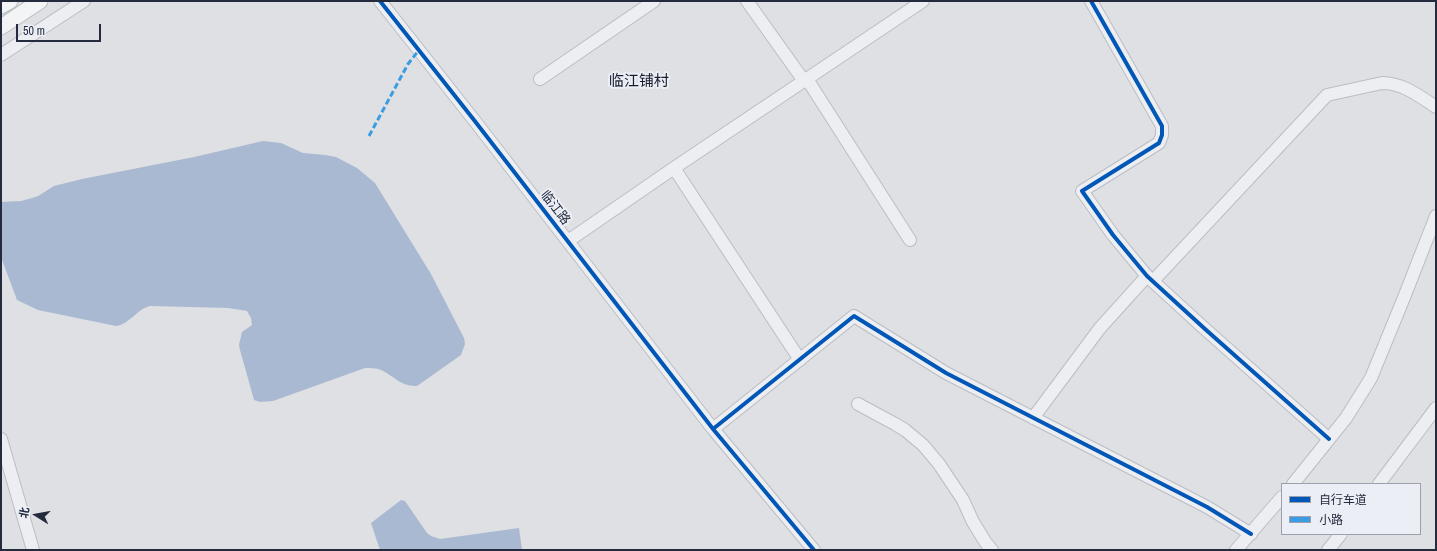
<!DOCTYPE html>
<meta charset="utf-8">
<style>
body{margin:0}
#map{position:relative;width:1437px;height:551px;overflow:hidden;background:#dee0e4;font-family:"Archivo Narrow","Noto Sans SC",sans-serif}
canvas{display:block}
.frame{position:absolute;inset:0;border:2px solid #252b3e;pointer-events:none}
.legend{position:absolute;left:1281px;top:483px;width:140px;height:52px;box-sizing:border-box;background:#ebeef5;border:1px solid #9ca0ac;margin:0;padding:5px 7px;list-style:none;font-size:12px;color:#252b3e}
.legend li{display:flex;align-items:center;gap:8px;height:20px}
.legend b{width:20px;border:1px solid #9ca0ac}
.north{position:absolute;left:16px;top:495px;width:40px;height:40px;-webkit-text-stroke:3px #ebeef5;paint-order:stroke;rotate:281deg;font-size:11px;font-weight:700;line-height:16px;text-align:center;color:#252b3e}
.north::after{content:'';display:block;margin:auto;width:14px;height:18px;background:#252b3e;clip-path:polygon(50% 0,100% 100%,50% 72%,0 100%)}
.scale{position:absolute;left:16px;top:24px;width:85px;height:18px;box-sizing:border-box;border:2px solid #252b3e;border-top:0;padding-left:5px;font-size:12px;line-height:14px;white-space:nowrap;color:#252b3e;-webkit-text-stroke:3px #ebeef5;paint-order:stroke}
</style>
<div id="map">
<canvas width="1437" height="551"></canvas>
<div class="frame"></div>
<ul class="legend">
<li><b style="height:5px;background:#0057b8"></b>自行车道</li>
<li><b style="height:5px;background:#3c9ce3"></b>小路</li>
</ul>
<div class="north">北</div>
<div class="scale">50 m</div>
</div>
<script>
const ctx = document.querySelector('canvas').getContext('2d');
ctx.lineJoin = 'round';
function fill(path, color) { ctx.fillStyle = color; ctx.fill(path, 'evenodd'); }
function trace(path, color, width, dash) { ctx.strokeStyle = color; ctx.lineWidth = width; ctx.lineCap = dash ? 'butt' : 'round'; ctx.setLineDash(dash || []); ctx.stroke(path); }
function write(font, color, halo, rows, align = 'center') {
  ctx.font = font + ' "Archivo Narrow","Noto Sans SC",sans-serif'; ctx.lineWidth = 4; ctx.setLineDash([]); ctx.textBaseline = 'middle'; ctx.strokeStyle = halo; ctx.fillStyle = color; for (const [text, x, y, turn = 0] of rows) {
    ctx.save(); ctx.translate(x, y); ctx.rotate((+turn || 0) * Math.PI / 180); ctx.textAlign = isNaN(turn) ? turn : align; if (halo) ctx.strokeText(text, 0, 0); ctx.fillText(text, 0, 0); ctx.restore();
  }
}
const water = new Path2D(`
 M263,141L281,143L303,153L325,155L336,157L357,168L375,183L431,274L464,338L465,344L461,355L417,386C401,387 394,376 381,370C376,368 370,368 365,368L273,401L260,402L254,400L240,350L239,345L242,332L252,325L251,318L247,311L228,308L150,306C137,309 130,324 116,326L38,310L17,300L1,257V202L21,201L32,198L38,196L54,186L82,179L194,157Z
 M401,500L405,501L427,533L431,536L440,539L519,528L522,550H380L371,523Z`);
const minor = new Path2D(`
 M380,1L474,120L713,429L814,550
 M747,1L804,81
 M1091,1L1162,126V135L1159,143L1082,191L1113,235L1147,276L1205,329L1329,439
 M1,55L84,1
 M540,79L654,1
 M807,79L910,240
 M674,168L800,360
 M568,241L674,168L923,1
 M1153,281L1327,95L1382,83C1403,83 1419,96 1436,107
 M858,404L895,424L905,430L923,445L939,464L963,500L973,522L986,543L992,550
 M1033,418L1100,328L1147,276
 M713,429L854,316L946,373L1207,507L1251,534
 M1,439L33,550
 M1293,484L1346,418L1371,378L1403,300L1436,216
 M1379,484L1436,408
 M1236,550L1282,497
 M1328,550L1341,534`);
const major = new Path2D(`
 M1,6L10,1
 M1,27L40,1`);
const quiet = new Path2D(`
 M369,136L408,64L419,50`);
const cycleway = new Path2D(`
 M380,1L474,120L713,429L814,550
 M1091,1L1162,126V135L1159,143L1082,191L1113,235L1147,276L1205,329L1329,439
 M713,429L854,316L946,373L1207,507L1251,534`);
const streetNames = [
 ["临江路",555,208,52]
];
const quarterNames = [
 ["临江铺村",639,82]
];
fill(water, '#aab9d2');
trace(minor, '#bbbdc2', 14);
trace(major, '#babdc2', 17);
trace(minor, '#edeef1', 12);
trace(major, '#f2f4f5', 15);
trace(quiet, '#3c9ce3', 3, [6, 3]);
trace(cycleway, '#0057b8', 4);
write('13px', '#252b3e', '#ebeef5', streetNames);
write('15px', '#171d2e', '#ebeef5', quarterNames);
</script>
